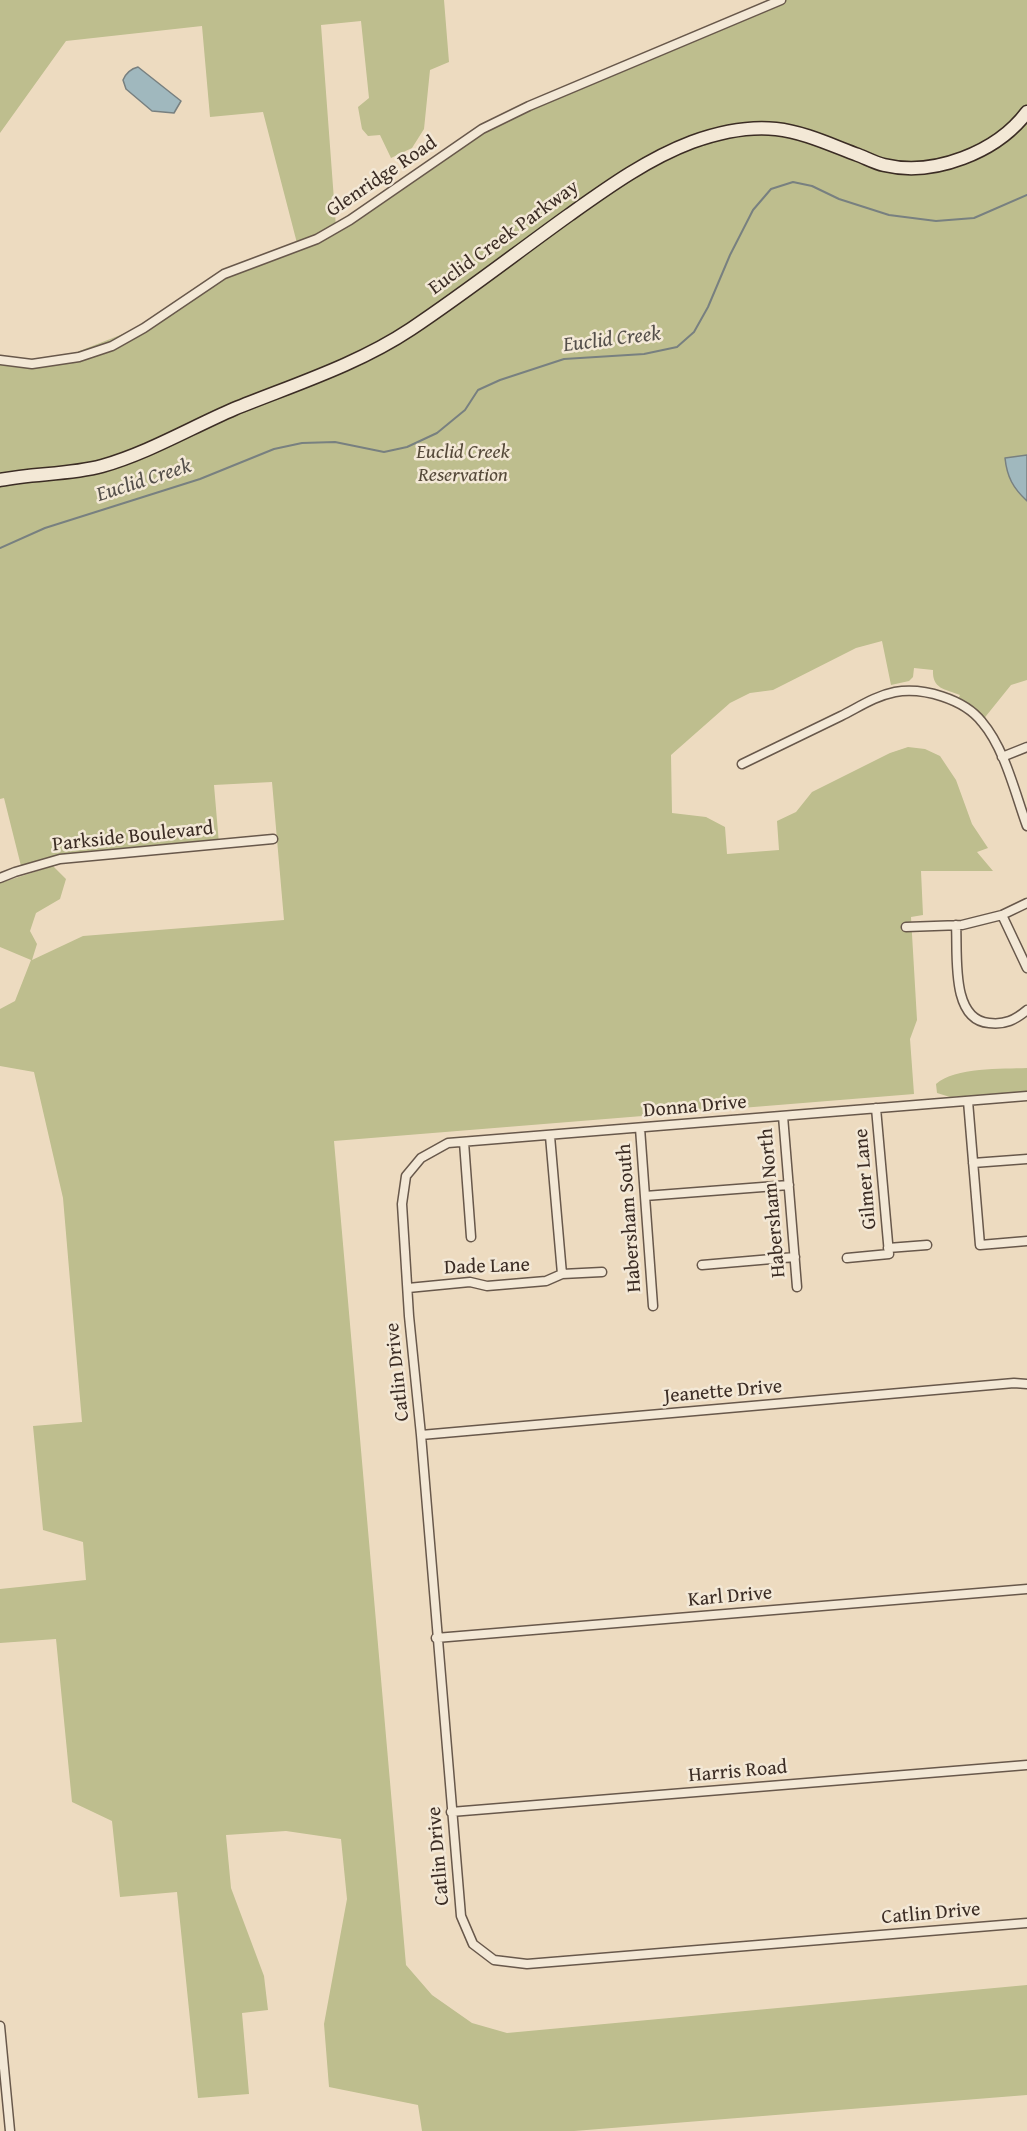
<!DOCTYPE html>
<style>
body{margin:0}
canvas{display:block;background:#eddbc0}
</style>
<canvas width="1027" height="2131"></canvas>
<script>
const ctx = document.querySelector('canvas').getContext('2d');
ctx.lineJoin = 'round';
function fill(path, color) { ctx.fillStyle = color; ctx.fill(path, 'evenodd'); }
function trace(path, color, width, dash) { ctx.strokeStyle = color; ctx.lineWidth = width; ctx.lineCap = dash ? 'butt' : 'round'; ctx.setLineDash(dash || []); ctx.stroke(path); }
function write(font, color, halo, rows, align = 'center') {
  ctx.font = font + ' "Gentium Book Plus",serif'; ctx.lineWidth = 5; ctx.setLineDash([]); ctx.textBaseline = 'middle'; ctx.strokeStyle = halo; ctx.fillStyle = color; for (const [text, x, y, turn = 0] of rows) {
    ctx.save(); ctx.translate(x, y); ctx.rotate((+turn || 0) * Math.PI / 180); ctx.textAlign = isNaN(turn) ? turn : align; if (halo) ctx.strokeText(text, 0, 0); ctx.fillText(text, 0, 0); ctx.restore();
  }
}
const green = new Path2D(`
 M0,0H444L449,62L430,70L424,129L412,148L391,158L380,135L368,136L362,129L358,107L369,98L361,21L321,25L336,227L482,129L780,0H1027V680L1011,685L982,721L956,703L960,695C945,689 932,689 933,670L914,668L913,677L909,681L891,685L882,641L856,648L773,690L750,693L730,703L671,755L672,813L706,817L725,827L727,854L779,850L777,821L796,812L812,792L890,753L908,747L925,749L940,756L956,780L972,824L988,848L977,852L993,871H921L923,915L911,917L917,1020L910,1039L914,1094L334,1141L406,1965L432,1995L472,2023L507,2033L1027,1985V2095L574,2131H422L418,2105L329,2087L324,2024L347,1899L341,1839L286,1831L226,1835L231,1888L264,1976L268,2010L242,2013L249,2094L198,2098L177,1892L120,1897L112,1821L72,1802L56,1639L0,1643V1589L86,1580L83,1542L43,1530L33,1426L82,1422L63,1198L34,1072L0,1066V1009L15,1001L31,960L0,947V883L53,866L66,879L60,899L36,913L30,931L37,944L32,960L83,936L284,920L272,782L214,785L219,844L60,859L22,870L4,798L0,799V360L54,361L151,323L211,282L298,247L263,112L210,117L202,26L66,41L0,133Z
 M1027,1068V1092L950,1097L937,1093L936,1084C955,1067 1002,1069 1027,1068Z`);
const water = new Path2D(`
 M138,67L181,101L174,113L152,111L126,89L123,80C126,73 130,69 138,67Z
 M1027,455V501C1013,488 1007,477 1005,458Z`);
const stream = new Path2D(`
 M0,548L45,528L200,479L274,449L302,443L335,442L384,452L407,447L437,433L465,410L478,390L500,380L564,359L644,354L677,347L694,332L708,307L730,255L753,210L771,189L793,182L812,186L839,199L889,215L936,221L974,218L1027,195`);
const street = new Path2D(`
 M0,360L32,364L79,357L112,346L144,328L224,274L317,239L350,220L482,129L529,106L781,0
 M1002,757L1027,747
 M742,764C775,748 808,732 841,716C859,707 875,696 895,692C923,687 964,699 982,722C1005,749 1015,793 1027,826
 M0,878L15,872L60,859L273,839
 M1002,915L1027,968
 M956,925C958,953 950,1020 989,1023C1005,1025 1015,1020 1027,1010
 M906,927L962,925L1002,915L1027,903
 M1027,1096L448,1143L421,1158L406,1176L402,1204L409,1316L421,1435L461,1916L473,1944L494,1960L527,1964L1027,1923
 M968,1101L980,1245L1027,1241
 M783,1116L797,1287
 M640,1128L653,1306
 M550,1136L562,1274
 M464,1142L471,1237
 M973,1163L1027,1159
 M645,1196L789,1185
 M888,1248L927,1245
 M847,1258L889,1254L876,1108
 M702,1265L795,1257
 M408,1288L470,1282L487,1286L546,1281L562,1274L602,1272
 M421,1435L1014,1383L1027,1384
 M436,1638L1027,1589
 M451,1812L1027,1765
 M0,2026L10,2131`);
const secondary = new Path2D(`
 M0,480C33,473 69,475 102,466C148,453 190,428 234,409C293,385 357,365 411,329C465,293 516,253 569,215C607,188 647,159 692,142C717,133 748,126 776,129C804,132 831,145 858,155C866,158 875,163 884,165C934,177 997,152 1027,112`);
const streetNames = [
 ["Glenridge Road",382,177,-34],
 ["Euclid Creek Parkway",504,238,-36],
 ["Parkside Boulevard",133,837,-6],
 ["Donna Drive",695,1107,-5],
 ["Gilmer Lane",866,1179,-95],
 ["Habersham North",773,1203,-95],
 ["Habersham South",630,1218,-94],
 ["Dade Lane",487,1267,-2],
 ["Catlin Drive",398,1372,-96],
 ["Jeanette Drive",723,1392,-5],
 ["Karl Drive",730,1597,-5],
 ["Harris Road",738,1772,-5],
 ["Catlin Drive",439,1856,-95],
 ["Catlin Drive",931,1914,-5]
];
const parkNames = [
 ["Euclid Creek",463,453],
 ["Reservation",463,476]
];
const waterNames = [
 ["Euclid Creek",612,340,-7],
 ["Euclid Creek",144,481,-18]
];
fill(green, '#bebe8e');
fill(water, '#a0b8be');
trace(water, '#788080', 1.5);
trace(stream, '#788080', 2);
trace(street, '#68584b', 11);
trace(secondary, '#3b2c24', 15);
trace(street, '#f3e8d6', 8);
trace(secondary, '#f3e8d6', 12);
write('20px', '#3b2c24', '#f3e8d6', streetNames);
write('italic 20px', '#554939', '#f3e8d6', parkNames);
write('italic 21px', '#544f4a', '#f3e8d6', waterNames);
</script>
